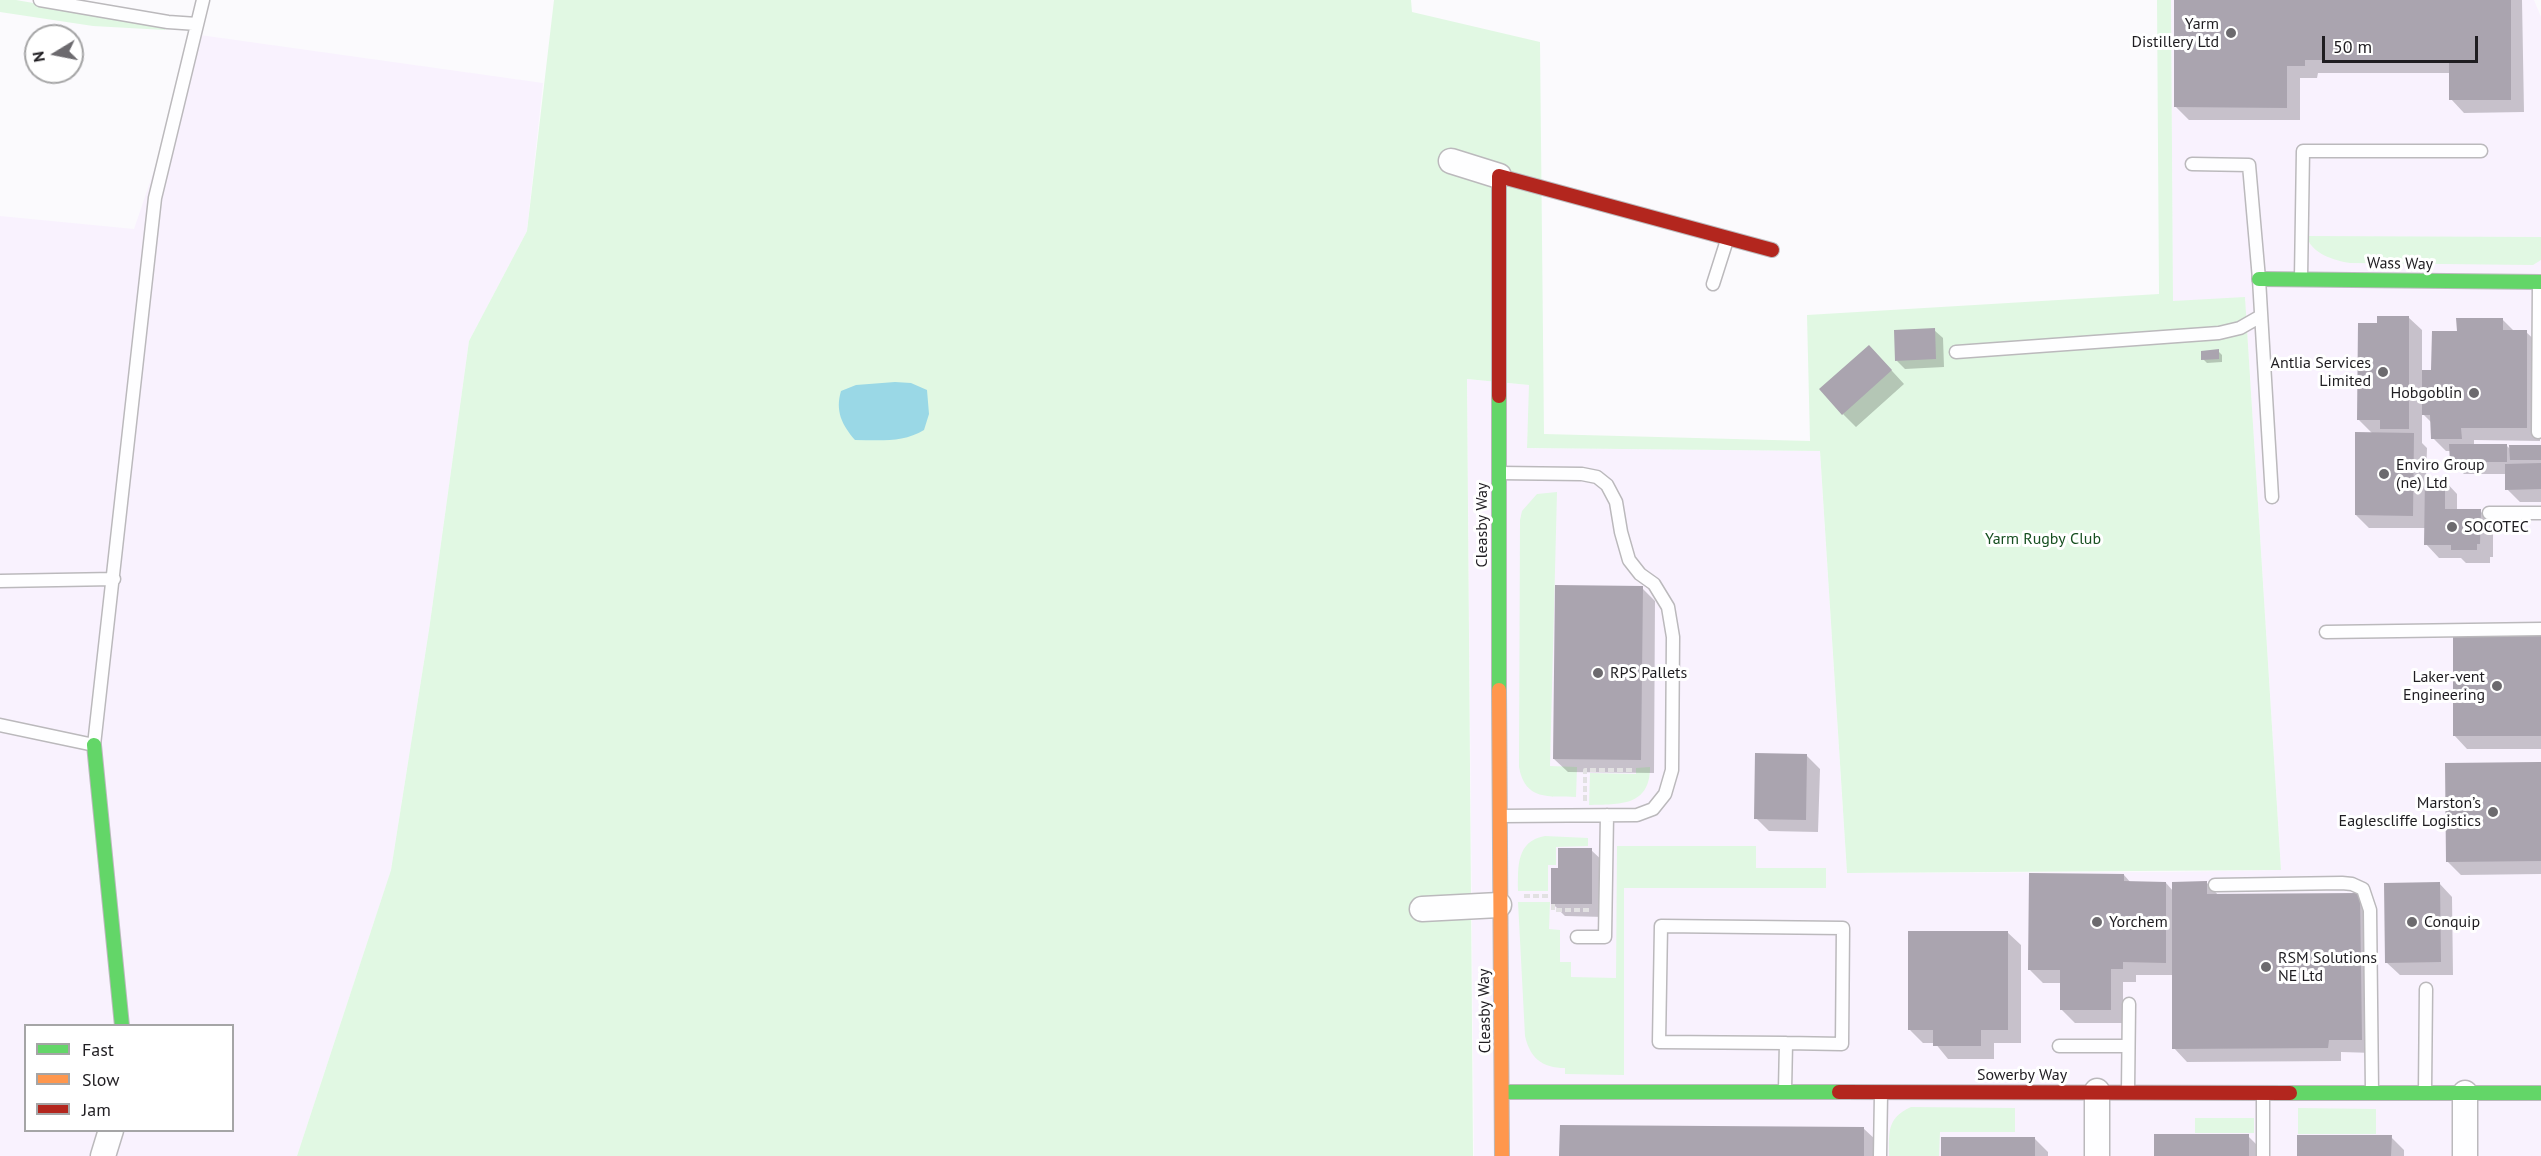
<!DOCTYPE html>
<meta charset="utf-8">
<style>
body{margin:0}
#map{position:relative;width:2541px;height:1156px;overflow:hidden;background:#fbfafd;font-family:"PT Sans",sans-serif}
canvas{display:block}
.legend{position:absolute;left:24px;top:1024px;width:210px;height:108px;box-sizing:border-box;background:#fff;border:2px solid #a5a5a6;margin:0;padding:8px 10px;list-style:none;font-size:18px;color:#1f1d21}
.legend li{display:flex;align-items:center;gap:12px;height:30px}
.legend b{width:30px;border:2px solid #a5a5a6}
.north{position:absolute;left:24px;top:24px;width:60px;height:60px;box-sizing:border-box;background:#fff;border:2px solid #a5a5a6;border-radius:50%;rotate:260deg;font-size:16px;font-weight:700;line-height:24px;text-align:center;color:#1f1d21}
.north::after{content:'';display:block;margin:auto;width:21px;height:27px;background:#6c6a6e;clip-path:polygon(50% 0,100% 100%,50% 72%,0 100%)}
.scale{position:absolute;left:2322px;top:36px;width:156px;height:27px;box-sizing:border-box;border:3px solid #1f1d21;border-top:0;padding-left:8px;font-size:18px;line-height:21px;white-space:nowrap;color:#1f1d21;-webkit-text-stroke:4px #fff;paint-order:stroke}
</style>
<div id="map">
<canvas width="2541" height="1156"></canvas>
<ul class="legend">
<li><b style="height:8px;background:#63d668"></b>Fast</li>
<li><b style="height:8px;background:#ff974d"></b>Slow</li>
<li><b style="height:8px;background:#b3261e"></b>Jam</li>
</ul>
<div class="north">N</div>
<div class="scale">50 m</div>
</div>
<script>
const ctx = document.querySelector('canvas').getContext('2d');
ctx.lineJoin = 'round';
function fill(path, color) { ctx.fillStyle = color; ctx.fill(path, 'evenodd'); }
function trace(path, color, width, dash) { ctx.strokeStyle = color; ctx.lineWidth = width; ctx.lineCap = dash ? 'butt' : 'round'; ctx.setLineDash(dash || []); ctx.stroke(path); }
function write(font, color, halo, rows, align = 'center') {
  ctx.font = font + ' "PT Sans",sans-serif'; ctx.lineWidth = 6; ctx.setLineDash([]); ctx.textBaseline = 'middle'; ctx.strokeStyle = halo; ctx.fillStyle = color; for (const [text, x, y, turn = 0] of rows) {
    ctx.save(); ctx.translate(x, y); ctx.rotate((+turn || 0) * Math.PI / 180); ctx.textAlign = isNaN(turn) ? turn : align; if (halo) ctx.strokeText(text, 0, 0); ctx.fillText(text, 0, 0); ctx.restore();
  }
}
const built = new Path2D(`
 M2171,0H2534L2541,17V1156H1474L1467,379L1530,385L1527,448L1820,451L1847,873L2169,872L2281,870L2245,298L2173,302Z
 M200,35L543,83L527,231L469,341L429,630L391,870L297,1156H0V216L134,229ZM26,1026H232V1130H26Z`);
const green = new Path2D(`
 M0,0H16L166,26L165,30L93,26L0,12Z
 M554,0H1411L1412,12L1540,42L1544,434L1810,441L1807,315L2159,294L2157,0H2171L2173,301L2245,297L2281,870L1847,873L1820,451L1527,448L1529,385L1467,379L1473,1156H297L391,870L429,630L469,341L527,231Z
 M2307,236L2541,237V260L2533,265L2350,263C2335,261 2310,253 2307,236Z
 M1557,492L1550,766L1577,767L1576,797C1549,796 1525,801 1519,767L1520,520L1522,511L1537,494Z
 M1650,767C1650,807 1619,804 1589,805L1590,773L1636,774V768Z
 M1545,836L1588,838V846L1556,847V865H1548V891H1518C1518,867 1516,841 1545,836Z
 M1617,846H1756V868H1826V888H1624V1075L1565,1074V1068C1542,1068 1530,1058 1525,1036L1518,902H1550L1549,929L1560,930V962H1571V977L1616,978Z
 M1911,1107L2015,1108V1132H1940L1939,1156H1889C1889,1131 1887,1118 1911,1107Z
 M2298,1108L2376,1109V1134H2298Z
 M2195,1118H2254V1133H2195Z`);
const water = new Path2D(`
 M895,382L911,383L927,390L929,414L924,430C903,443 879,440 855,440C842,425 835,411 841,391L856,385Z`);
const shadow = new Path2D(`
 M2176,0H2522L2524,112L2464,113L2451,99V73H2318L2317,78H2300V120H2189L2176,107Z
 M2408,317L2422,330V372H2433L2458,332L2502,319L2515,332H2526L2540,345V441L2474,440V446H2507L2511,450L2541,446V502H2520L2507,489V474H2464L2451,461V451H2446L2433,438L2432,423L2422,413V443L2427,448L2426,480H2444L2457,494V511H2480L2493,524V557H2490V563H2466L2461,558H2439L2426,544V528H2369L2356,515L2373,434L2359,420L2378,325Z
 M1934,330L1943,338L1944,367L1905,369L1897,361Z
 M2218,351L2222,355V362L2207,363L2203,359Z
 M1882,360L1904,384L1856,427L1843,414Z
 M1642,588L1655,601L1654,773L1568,772L1554,759Z
 M2541,637V749H2467L2454,735Z
 M1806,755L1820,769L1818,832L1769,831L1756,818Z
 M2541,763V874L2461,875L2447,861Z
 M1591,850L1605,863L1604,917L1565,916L1552,903L1559,869Z
 M2124,875L2131,883H2166L2173,891L2207,883L2219,896L2359,895L2373,908L2374,1053L2341,1052V1061L2187,1062L2174,1048V975H2136V982H2123V1023H2075L2061,1009V983H2043L2030,970Z
 M2439,883L2452,897L2453,975H2400L2386,962Z
 M2007,932L2021,945V1043H1994V1059H1948L1935,1043H1923L1910,1030Z
 M1863,1128L1877,1141V1156H1561Z
 M2248,1136L2261,1149V1156H2155Z
 M2391,1137L2404,1150V1156H2298Z
 M2035,1139L2048,1152V1156H1942Z`);
const building = new Path2D(`
 M2174,0H2511V100H2449V60H2305V66H2287V108L2174,107Z
 M2377,316H2409V429H2380V420H2357L2358,323H2377Z
 M2456,318H2503V330H2527V428H2461L2462,439H2431L2430,415H2422V370H2431L2432,331H2457Z
 M1935,328L1936,359L1895,361L1894,330Z
 M1869,345L1892,370L1842,415L1819,389Z
 M2219,349V359L2201,360V351Z
 M2355,432L2414,433L2413,516L2355,515Z
 M2449,444H2507V462H2450Z
 M2509,445H2541V460H2510Z
 M2541,463V489L2505,490V464Z
 M2425,479H2445V509H2481L2480,544H2477V550H2451V545H2424Z
 M1555,585L1643,586L1641,760L1553,759Z
 M2453,635L2541,636V736H2453Z
 M1755,753L1807,754L1806,820L1754,819Z
 M2539,762H2541V861L2446,862L2445,763Z
 M1558,848H1592V904H1551V868H1558Z
 M2029,873L2124,874V881L2166,882V963L2123,962V969H2111V1010H2060V970H2028Z
 M2207,881V894L2360,893L2362,1040H2329L2328,1048L2172,1049V882Z
 M2440,882L2441,962L2385,963L2384,883Z
 M1908,931H2008V1030H1981V1046H1933V1030H1908Z
 M1560,1125L1864,1127V1156H1559Z
 M2154,1134H2249V1156H2154Z
 M2297,1135H2392L2391,1156H2297Z
 M1941,1137H2035V1156H1941Z`);
const path = new Path2D(`
 M1585,801V770H1634
 M1524,896H1551
 M1553,904V910H1591`);
const lane = new Path2D(`
 M40,0L168,22L197,24
 M2192,164L2249,165L2259,279L2272,497
 M2301,278L2303,151H2481
 M1713,284L1727,240
 M1956,352L2219,333L2240,328L2261,316
 M2538,432L2539,283
 M1499,473L1582,474L1597,477L1607,485L1616,502L1621,532L1629,560L1640,574L1654,584L1668,607L1673,637L1672,770L1665,794L1653,809L1637,815L1501,816
 M2489,513H2541
 M0,581L114,579
 M2326,632L2541,629
 M0,725L94,745L155,198L203,0
 M2215,885L2342,883L2352,884L2363,889L2370,910L2372,1092
 M1577,937H1605L1607,815
 M2059,1046H2128
 M1785,1090L1786,1043L1659,1042L1661,926L1843,928L1842,1044L1786,1043
 M2128,1091L2129,1004
 M2425,1091L2426,989
 M2263,1094V1156
 M1880,1156L1881,1094`);
const street = new Path2D(`
 M1451,161L1499,176
 M1422,909L1499,905
 M103,1156L111,1130
 M2097,1156V1091
 M2465,1156V1093`);
const fast = new Path2D(`
 M2259,279L2541,282
 M1499,396V690
 M94,745L122,1026
 M1503,1092H1839
 M2290,1093H2541`);
const slow = new Path2D(`
 M1499,690L1502,1156`);
const jam = new Path2D(`
 M1499,396V176L1772,250
 M1839,1092L2290,1093`);
const markers = [
 [2231,33,6,"#6c6a6e"],
 [2383,372,6,"#6c6a6e"],
 [2474,393,6,"#6c6a6e"],
 [2384,474,6,"#6c6a6e"],
 [2452,527,6,"#6c6a6e"],
 [1598,673,6,"#6c6a6e"],
 [2497,686,6,"#6c6a6e"],
 [2493,812,6,"#6c6a6e"],
 [2097,922,6,"#6c6a6e"],
 [2412,922,6,"#6c6a6e"],
 [2266,967,6,"#6c6a6e"]
];
const poiNames = [
 ["Yarm",2219,24,"right"],
 ["Distillery Ltd",2219,42,"right"],
 ["Antlia Services",2371,363,"right"],
 ["Limited",2371,381,"right"],
 ["Hobgoblin",2462,393,"right"],
 ["Enviro Group",2396,465],
 ["(ne) Ltd",2396,483],
 ["SOCOTEC",2464,527],
 ["RPS Pallets",1610,673],
 ["Laker-vent",2485,677,"right"],
 ["Engineering",2485,695,"right"],
 ["Marston’s",2481,803,"right"],
 ["Eaglescliffe Logistics",2481,821,"right"],
 ["Yorchem",2109,922],
 ["Conquip",2424,922],
 ["RSM Solutions",2278,958],
 ["NE Ltd",2278,976]
];
const streetNames = [
 ["Wass Way",2400,264,1],
 ["Cleasby Way",1482,525,-90],
 ["Cleasby Way",1485,1011,-91],
 ["Sowerby Way",2022,1075]
];
const parkNames = [
 ["Yarm Rugby Club",2043,539]
];
fill(built, '#f9f2fe');
fill(green, '#e1f8e3');
fill(water, '#9ad8e6');
fill(shadow, '#0003');
fill(building, '#aaa4af');
trace(lane, '#bbb9bc', 15);
trace(street, '#bbb9bc', 27);
trace(fast, '#bbb9bc', 16);
trace(slow, '#bbb9bc', 16);
trace(jam, '#bbb9bc', 16);
trace(path, '#e2e1e2', 4, [6, 3]);
trace(lane, '#fefeff', 12);
trace(street, '#fefeff', 24);
trace(fast, '#63d668', 14);
trace(slow, '#ff974d', 14);
trace(jam, '#b3261e', 14);
for (const [x, y, r, color] of markers) { const dot = new Path2D(); dot.arc(x, y, r, 0, 2 * Math.PI); ctx.fillStyle = color; ctx.fill(dot); trace(dot, '#fff', 2); }
write('16px', '#1f1d21', '#fff', poiNames, 'left');
write('16px', '#1f1d21', '#fff', streetNames);
write('16px', '#164f20', '#fff', parkNames);
</script>
